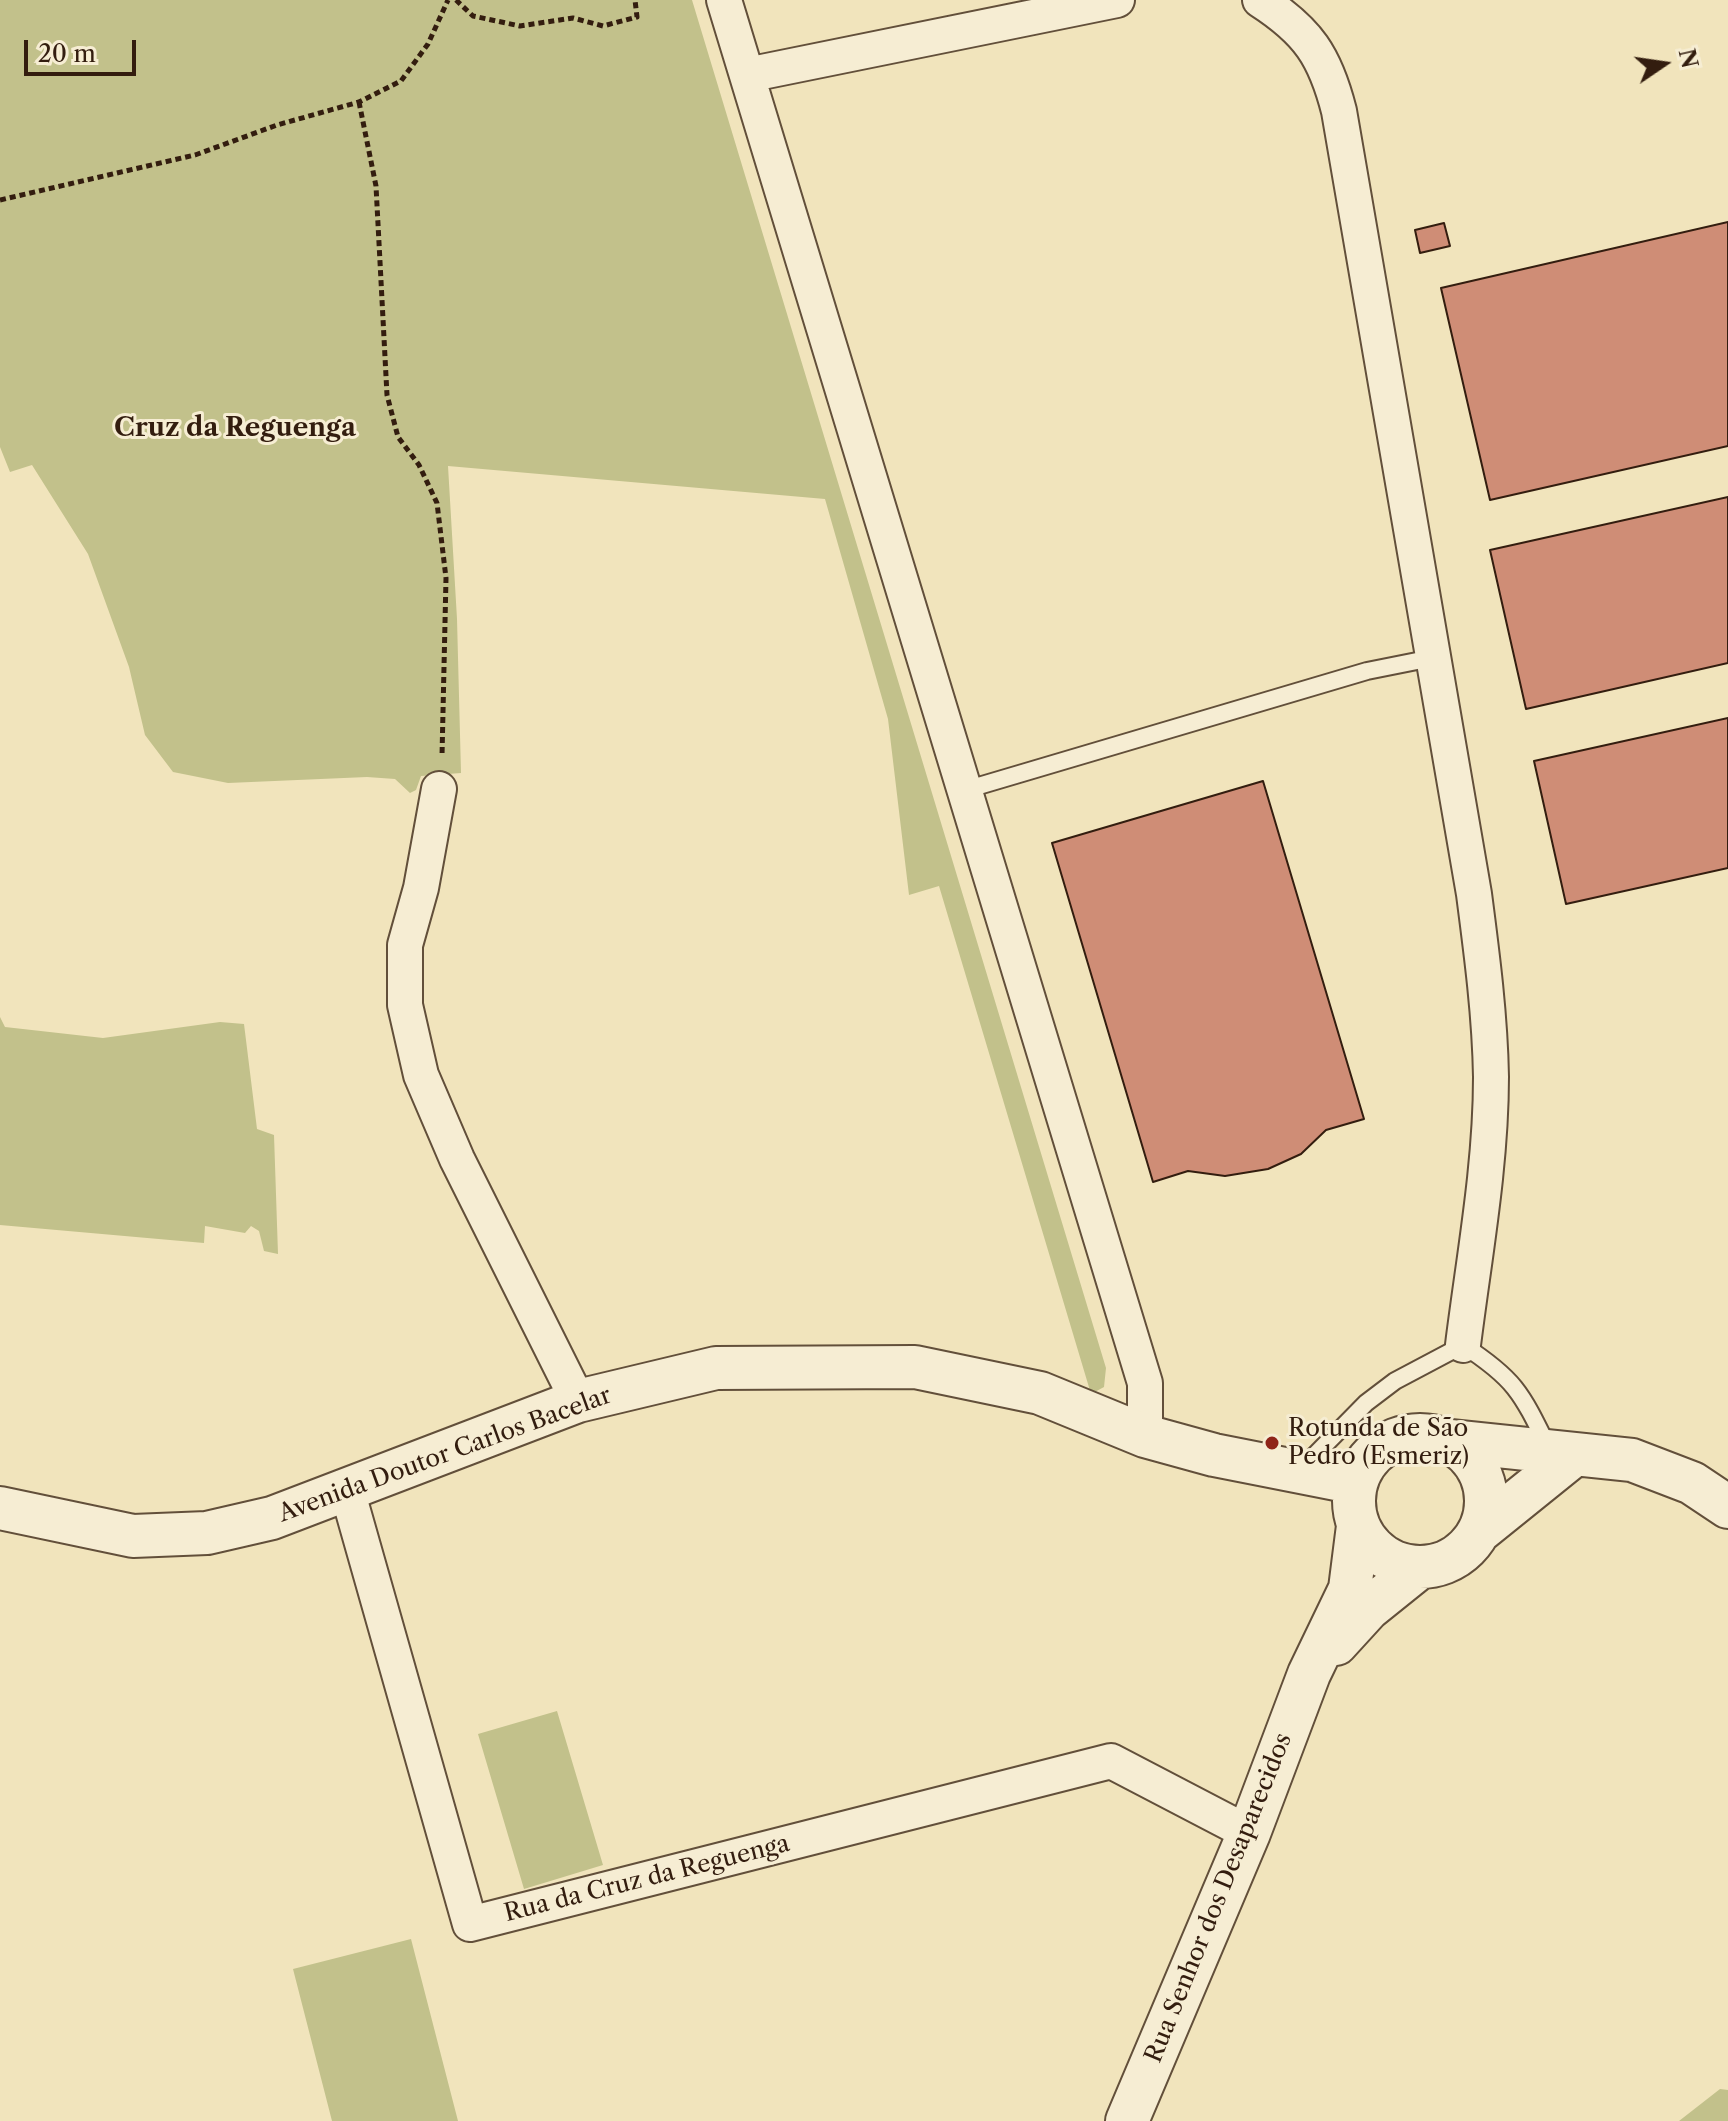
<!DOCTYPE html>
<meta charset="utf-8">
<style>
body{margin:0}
#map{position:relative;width:1728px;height:2121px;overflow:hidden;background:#f1e4bc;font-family:"Libre Caslon Text",serif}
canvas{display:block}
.north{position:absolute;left:1624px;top:24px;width:80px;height:80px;-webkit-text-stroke:6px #f6edd3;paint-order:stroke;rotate:77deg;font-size:22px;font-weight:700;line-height:32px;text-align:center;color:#331d0f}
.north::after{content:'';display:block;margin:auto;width:28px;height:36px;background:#331d0f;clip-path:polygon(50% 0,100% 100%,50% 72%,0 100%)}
.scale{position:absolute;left:24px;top:40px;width:112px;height:36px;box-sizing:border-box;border:4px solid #331d0f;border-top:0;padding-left:10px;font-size:24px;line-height:28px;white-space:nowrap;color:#331d0f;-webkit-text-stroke:6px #f6edd3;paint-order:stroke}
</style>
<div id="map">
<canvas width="1728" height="2121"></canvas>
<div class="north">N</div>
<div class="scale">20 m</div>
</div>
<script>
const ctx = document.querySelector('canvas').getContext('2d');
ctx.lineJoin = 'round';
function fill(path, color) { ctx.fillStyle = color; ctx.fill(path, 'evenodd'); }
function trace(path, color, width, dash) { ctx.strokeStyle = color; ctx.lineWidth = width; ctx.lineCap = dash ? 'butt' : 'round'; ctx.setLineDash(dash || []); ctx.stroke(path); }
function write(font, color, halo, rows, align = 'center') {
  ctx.font = font + ' "Libre Caslon Text",serif'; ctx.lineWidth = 6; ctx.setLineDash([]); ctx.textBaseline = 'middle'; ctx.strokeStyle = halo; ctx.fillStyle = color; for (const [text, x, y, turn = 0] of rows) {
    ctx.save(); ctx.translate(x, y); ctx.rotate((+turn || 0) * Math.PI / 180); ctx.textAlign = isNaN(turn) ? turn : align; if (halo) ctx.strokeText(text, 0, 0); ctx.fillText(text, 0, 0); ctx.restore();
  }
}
const green = new Path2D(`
 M0,0H692L1106,1368L1104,1387L1091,1394L939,886L909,895L888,719L825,499L448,466L457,619L461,773L421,776L416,790L410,793L395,779L367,777L228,783L173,772L145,735L129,667L88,554L32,465L10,472L0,447Z
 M0,1017L5,1027L103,1038L220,1022L244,1024L257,1129L274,1135L278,1254L264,1251L259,1231L251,1226L245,1233L205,1226L204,1243L0,1225Z
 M557,1711L603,1865L524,1889L478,1734Z
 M411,1939L458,2121H332L293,1969Z
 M1720,2089L1728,2090V2121H1679Z`);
const building = new Path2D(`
 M1728,222V446L1490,500L1441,288Z
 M1444,223L1450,246L1420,253L1415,230Z
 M1728,497V663L1526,709L1490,550Z
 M1728,718V868L1566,904L1534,761Z
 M1263,781L1364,1119L1326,1130L1301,1154L1268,1169L1225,1176L1188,1171L1153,1182L1052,843Z`);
const path = new Path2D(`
 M456,0L473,16L520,26L573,18L603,26L637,17L635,0
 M359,102L376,186L387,395L398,437L419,465L437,503L446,578L442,756
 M0,200L195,155L277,125L359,102L401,81L428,44L448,0`);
const service = new Path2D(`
 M965,790L1367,671L1432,658
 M1310,1460L1366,1403L1395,1381L1463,1345C1515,1379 1521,1392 1548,1447`);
const minor = new Path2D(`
 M724,0L1145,1383V1436
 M1260,0C1308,31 1325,56 1339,111L1474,894C1482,955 1490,1016 1491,1077C1491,1167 1474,1257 1463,1345
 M747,75L1117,0
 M439,789L421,888L405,945V1005L421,1075L457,1159L578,1401
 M347,1490L470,1924L1111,1761L1249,1833`);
const tertiary = new Path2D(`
 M1354 1501a66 66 0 1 1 132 0a66 66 0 1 1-132 0Z
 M1450,1441L1632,1460L1692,1483L1728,1507
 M0,1508L133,1536L207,1533L272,1518L578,1401L716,1368L915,1367L1040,1393L1145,1436L1214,1455L1356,1483
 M1481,1530L1574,1455
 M1336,1644L1368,1609L1419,1568
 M1127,2121L1249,1833L1309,1674L1350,1589L1358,1526`);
const markers = [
 [1272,1443,8,"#8f2418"]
];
const poiNames = [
 ["Rotunda de São",1288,1429],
 ["Pedro (Esmeriz)",1288,1457]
];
const streetNames = [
 ["Avenida Doutor Carlos Bacelar",445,1455,-20],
 ["Rua da Cruz da Reguenga",647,1879,-14],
 ["Rua Senhor dos Desaparecidos",1219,1898,-68]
];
const neighbourhoodNames = [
 ["Cruz da Reguenga",235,428]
];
fill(green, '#c2c18b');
fill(building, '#cf8d76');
trace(building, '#331d0f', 2);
trace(service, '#624f3a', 20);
trace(minor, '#624f3a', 38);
trace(tertiary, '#624f3a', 46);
trace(path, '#331d0f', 5, [6, 4]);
trace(service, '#f6edd3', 16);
trace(minor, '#f6edd3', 34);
trace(tertiary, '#f6edd3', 42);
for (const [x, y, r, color] of markers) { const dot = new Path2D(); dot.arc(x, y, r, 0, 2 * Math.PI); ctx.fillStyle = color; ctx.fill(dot); trace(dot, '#f6edd3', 3); }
write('24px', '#331d0f', '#f6edd3', poiNames, 'left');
write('24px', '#331d0f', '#f6edd3', streetNames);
write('bold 26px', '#331d0f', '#f6edd3', neighbourhoodNames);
</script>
